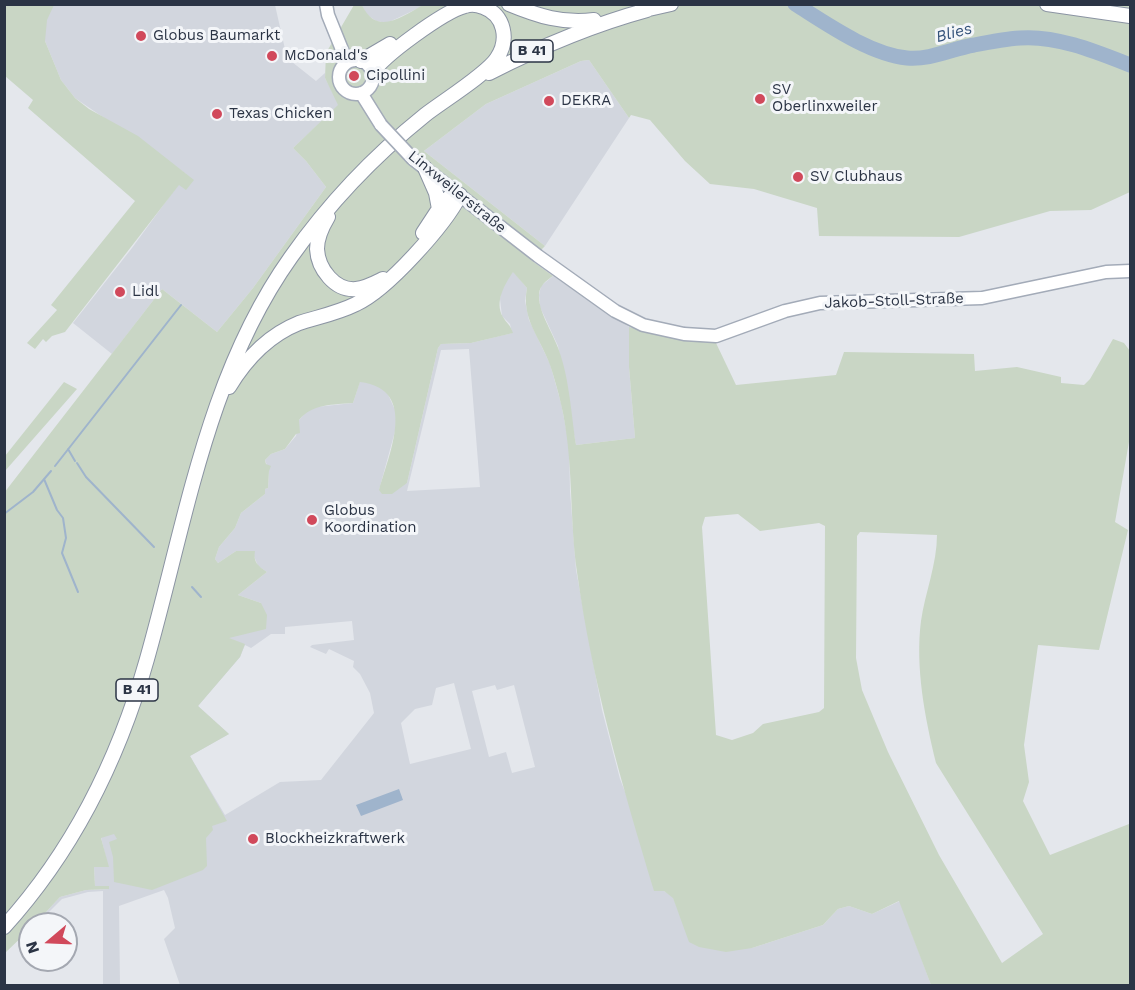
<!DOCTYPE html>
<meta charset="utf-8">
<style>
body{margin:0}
#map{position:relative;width:1135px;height:990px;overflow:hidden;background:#e4e7ec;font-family:"Work Sans",sans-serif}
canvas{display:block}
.frame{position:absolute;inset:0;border:6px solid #2b3445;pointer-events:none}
.north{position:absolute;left:18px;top:912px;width:60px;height:60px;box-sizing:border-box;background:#f4f6f9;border:2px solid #a4a8b1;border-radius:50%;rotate:251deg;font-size:16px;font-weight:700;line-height:24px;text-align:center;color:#2b3445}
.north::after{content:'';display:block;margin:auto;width:21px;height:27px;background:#d1495b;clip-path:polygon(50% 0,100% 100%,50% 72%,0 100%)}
</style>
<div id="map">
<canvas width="1135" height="990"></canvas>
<div class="frame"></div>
<div class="north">N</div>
</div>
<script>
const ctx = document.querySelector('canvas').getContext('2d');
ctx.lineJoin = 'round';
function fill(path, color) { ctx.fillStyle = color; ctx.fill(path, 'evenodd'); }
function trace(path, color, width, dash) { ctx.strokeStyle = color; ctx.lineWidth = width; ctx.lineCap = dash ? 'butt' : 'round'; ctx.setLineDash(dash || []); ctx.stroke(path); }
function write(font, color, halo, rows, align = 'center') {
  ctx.font = font + ' "Work Sans",sans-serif'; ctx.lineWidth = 6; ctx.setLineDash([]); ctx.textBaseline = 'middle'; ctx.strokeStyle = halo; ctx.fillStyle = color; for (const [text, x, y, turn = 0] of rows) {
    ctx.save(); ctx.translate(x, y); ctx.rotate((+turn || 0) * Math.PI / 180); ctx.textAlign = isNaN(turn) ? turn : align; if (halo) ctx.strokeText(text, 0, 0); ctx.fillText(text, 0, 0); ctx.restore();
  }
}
const built = new Path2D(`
 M5,5H275L287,58L316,81L325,73V78L339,105L293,148L306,161L326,187L253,288L217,332L162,289L112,354L73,323L132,248L186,174L75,98L61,80L45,41Z
 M362,5H425L387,23L376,21L366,14Z
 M589,60L629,118L545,246L424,151L486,104L581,61Z
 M513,271L527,288L525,301L529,320L550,364L561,403L569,444L570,491L576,570L602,710L620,779L664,891L673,897L679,913L752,948L823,925L838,909L849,906L872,914L900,901L931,985H180L164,939L175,928L168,898L164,890L119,906L120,985H103V891L88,892L62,899L37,924H35L60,897L86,890L109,889V886H95L94,867H108L101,837L157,712L261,603L238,595L267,572L258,566L254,556L236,551L218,563L215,559L219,547L235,528L241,513L265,494V489L268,488L269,471L265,460L271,454L285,449L296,436L299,420L306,412L316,407L353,403L360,381L372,383L386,390L396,412L397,424L379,490L407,483L438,348L441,344L471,343L512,333L510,324L502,316L500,299L502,287ZM469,349L480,487L407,491L441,350ZM352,621L354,640L312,645L310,647L326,654L329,649L354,661L353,667L360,674L370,693L374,713L321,780L280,782L225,815L190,756L229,734L198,706L240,657L245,645L251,648L271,634H285V627ZM454,683L471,749L410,764L401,723L415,709L432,705L436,688ZM495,685L497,690L514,685L535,767L512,773L506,752L489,757L472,691Z
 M553,276L629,327V367L635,438L576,445L558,346L540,307L539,295L541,286Z`);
const green = new Path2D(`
 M5,4L54,5L47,20L45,41L61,80L75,98L89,109L138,136L194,180L186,190L179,185L65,332L52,336L46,342L43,339L35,349L27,343L57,310L51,305L135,201L28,108L33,100L5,76Z
 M425,4H555L565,6L571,4L1130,5V192L1091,210L1050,211L959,237L819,236L817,208L754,189L710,184L685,161L650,120L631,115L629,118L589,60L581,61L486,104L424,151L545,246L531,260L553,276C546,281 540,285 539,294C538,310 550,328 556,343C569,372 571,413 576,445L635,438L629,367V327L690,341L716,343L736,385L836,375L844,352L974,354L975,371L1017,367L1061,377V383L1084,385L1090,379L1113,339L1124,343L1130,351V436L1115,522L1128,530L1099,650L1038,645L1024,745L1029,782L1023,801L1050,855L1129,824L1130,826V985H931L899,901L872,914L849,906L838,909L823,925L752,948L726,952L699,947L689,942L673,898L664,891H654C622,785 592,682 577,572C569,516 574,459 561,404C558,391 554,377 550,365C540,337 521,319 527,288L513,272C505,284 494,302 503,317C507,324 510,324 513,333L471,343L441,344L438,348L407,483L392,494H382L379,490C389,454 419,389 360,382L353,403C333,405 313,403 299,420L300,433L296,434L285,449L271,454L265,460L266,464L271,466L269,471L268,488L265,489V494L241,513L235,528L219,547L215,559L218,563L236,551H255C253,562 258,566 267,572L238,595L261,603L267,615L266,629L229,638L245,644L240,657L198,706L229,734L190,756L227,821L212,826L213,830L206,838L207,866L203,870L152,890L114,882L113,857L109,842L117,839L114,834L101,838L109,867H94L95,886H109V889L86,890L60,897L35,924H30V929L5,953L4,493L162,289L217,332L253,288L326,187L306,161L293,148L338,105L325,78L326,53L354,5H362C377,37 402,16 425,4ZM738,514L760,531L819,523L825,526L824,708L819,712L763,724L753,733L732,740L716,735L702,527L705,517ZM860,532L937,535C937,564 925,593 921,621C915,667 925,718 936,763L1043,934L1002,963L939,855L888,752L862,690L856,658L857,536Z
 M64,382L77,389L5,471V456Z`);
const water = new Path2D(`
 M399,789L403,800L361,816L356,805Z`);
const stream = new Path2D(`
 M68,449L75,461
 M77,463L86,477L154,547
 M55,466L181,305
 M44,479L57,510L63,518L66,538L62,553L78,592
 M4,514L33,492L51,471
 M192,587L201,597`);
const river = new Path2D(`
 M795,4C827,24 869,54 907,58C931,60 951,49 974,45C989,42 1004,39 1020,38C1056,35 1097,52 1130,65`);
const major = new Path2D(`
 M326,4L328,15L347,62
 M339 77a17 17 0 1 1 34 0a17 17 0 1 1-34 0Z
 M361,93L381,125
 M413,159L538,256L615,311L643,325L684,334L716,336L785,311L820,303L982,298L1106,272L1130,271`);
const highway = new Path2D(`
 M509,4C538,16 563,24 594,20
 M1047,4L1130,16
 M640,11L671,4
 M361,61L390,44
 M489,73C540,47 592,25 647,10
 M425,168L436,193L439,209
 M328,217C322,227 317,238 317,249C318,269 335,291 356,289C366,288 375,283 383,279
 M423,233L442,204L455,192
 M229,387C246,359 269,335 299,323C318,317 338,313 356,304C387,290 445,225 460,195
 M4,927C73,851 119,758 147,659C186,522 207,375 291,257C329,203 374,156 425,115C443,101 487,74 497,58C509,40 505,15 483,7C478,5 471,4 465,6C445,11 382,56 372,74`);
const majorBridge = new Path2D(`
 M381,125L413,159`);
const markers = [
 [141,36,6,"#d1495b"],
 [272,56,6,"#d1495b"],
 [354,76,6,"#d1495b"],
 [760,99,6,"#d1495b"],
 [549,101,6,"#d1495b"],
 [217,114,6,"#d1495b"],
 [798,177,6,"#d1495b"],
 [120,292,6,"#d1495b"],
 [312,520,6,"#d1495b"],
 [253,839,6,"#d1495b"]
];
const shields = [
 [532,51,42],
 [137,690,42]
];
const shieldNames = [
 ["B 41",532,51],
 ["B 41",137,690]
];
const poiNames = [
 ["Globus Baumarkt",153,36],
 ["McDonald's",284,56],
 ["Cipollini",366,76],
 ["SV",772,90],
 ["Oberlinxweiler",772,107],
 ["DEKRA",561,101],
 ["Texas Chicken",229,114],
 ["SV Clubhaus",810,177],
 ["Lidl",132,292],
 ["Globus",324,511],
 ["Koordination",324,528],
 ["Blockheizkraftwerk",265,839]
];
const streetNames = [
 ["Linxweilerstraße",457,192,39],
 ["Jakob-Stoll-Straße",894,301,-2]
];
const waterNames = [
 ["Blies",954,33,-15]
];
fill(built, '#d2d6de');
fill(green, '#c9d6c5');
fill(water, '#9fb4cc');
trace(stream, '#9fb4cc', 2);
trace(river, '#9fb4cc', 15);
trace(major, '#a3abb8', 15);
trace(highway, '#8b94a3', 16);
trace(major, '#fff', 12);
trace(highway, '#fff', 14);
trace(majorBridge, '#a3abb8', 15, []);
trace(majorBridge, '#fff', 12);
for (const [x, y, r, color] of markers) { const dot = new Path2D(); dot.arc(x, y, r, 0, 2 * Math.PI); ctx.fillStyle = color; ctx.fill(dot); trace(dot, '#f4f6f9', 2); }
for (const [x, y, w] of shields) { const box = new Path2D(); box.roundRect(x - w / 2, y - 11, w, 22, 4.5); ctx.fillStyle = '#f4f6f9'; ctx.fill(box); trace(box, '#2b3445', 1.5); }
write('bold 14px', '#2b3445', null, shieldNames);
write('15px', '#2b3445', '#f4f6f9', poiNames, 'left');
write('15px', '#2b3445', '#f4f6f9', streetNames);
write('italic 16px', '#34527a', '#f4f6f9', waterNames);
</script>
